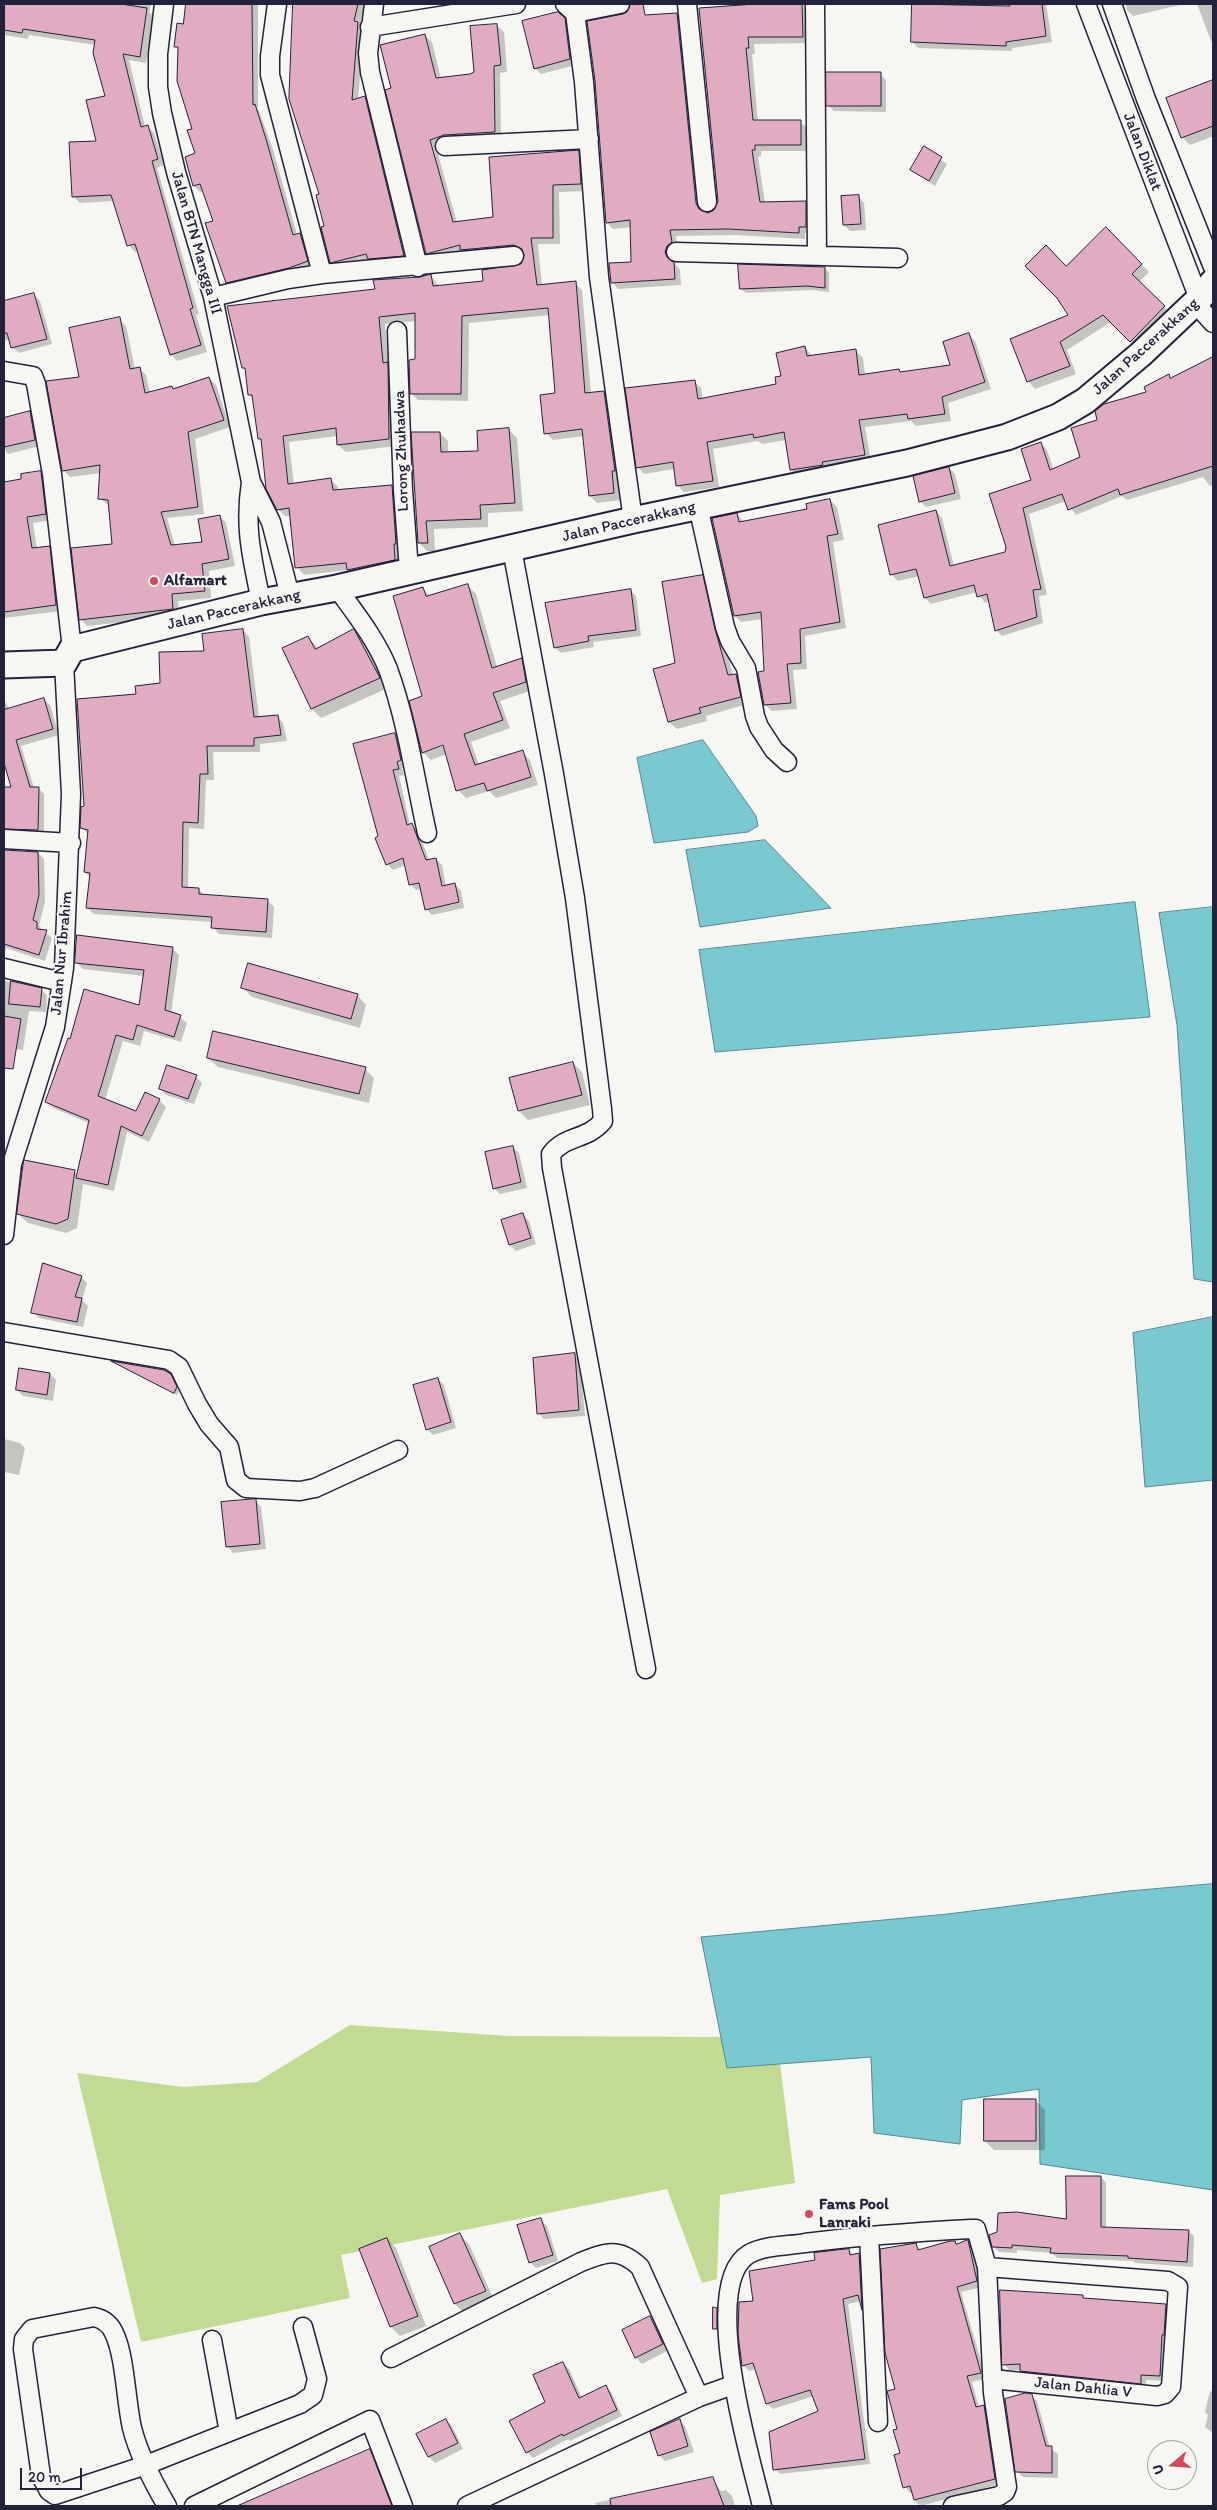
<!DOCTYPE html>
<style>
body{margin:0}
#map{position:relative;width:1217px;height:2510px;overflow:hidden;background:#f6f6f2;font-family:Itim,sans-serif}
canvas{display:block}
.frame{position:absolute;inset:0;border:5px solid #22223b;pointer-events:none}
.north{position:absolute;left:1147px;top:2440px;width:50px;height:50px;box-sizing:border-box;background:#f6f6f2;border:1px solid #a1a1a9;border-radius:50%;rotate:252deg;font-size:14px;font-weight:700;line-height:20px;text-align:center;color:#22223b}
.north::after{content:'';display:block;margin:auto;width:18px;height:22px;background:#d1495b;clip-path:polygon(50% 0,100% 100%,50% 72%,0 100%)}
.scale{position:absolute;left:20px;top:2468px;width:62px;height:22px;box-sizing:border-box;border:2px solid #22223b;border-top:0;padding-left:6px;font-size:15px;line-height:18px;white-space:nowrap;color:#22223b;-webkit-text-stroke:4px #f6f6f2;paint-order:stroke}
</style>
<div id="map">
<canvas width="1217" height="2510"></canvas>
<div class="frame"></div>
<div class="north">U</div>
<div class="scale">20 m</div>
</div>
<script>
const ctx = document.querySelector('canvas').getContext('2d');
ctx.lineJoin = 'round';
function fill(path, color) { ctx.fillStyle = color; ctx.fill(path, 'evenodd'); }
function trace(path, color, width, dash) { ctx.strokeStyle = color; ctx.lineWidth = width; ctx.lineCap = dash ? 'butt' : 'round'; ctx.setLineDash(dash || []); ctx.stroke(path); }
function write(font, color, halo, rows, align = 'center') {
  ctx.font = font + ' Itim,sans-serif'; ctx.lineWidth = 4; ctx.setLineDash([]); ctx.textBaseline = 'middle'; ctx.strokeStyle = halo; ctx.fillStyle = color; for (const [text, x, y, turn = 0] of rows) {
    ctx.save(); ctx.translate(x, y); ctx.rotate((+turn || 0) * Math.PI / 180); ctx.textAlign = isNaN(turn) ? turn : align; if (halo) ctx.strokeText(text, 0, 0); ctx.fillText(text, 0, 0); ctx.restore();
  }
}
const green = new Path2D(`
 M350,2025L509,2036L721,2037L727,2068L780,2064L795,2183L720,2195L717,2279L702,2283L667,2189L341,2255L350,2298L141,2342L77,2073L183,2087L257,2082Z`);
const water = new Path2D(`
 M703,740L756,816L758,826L748,832L654,843L637,758Z
 M765,840L831,908L700,927L686,850Z
 M1135,902L1150,1017L715,1052L699,950Z
 M1213,907V1282L1194,1279L1177,1025L1159,913Z
 M1213,1317V1480L1145,1487L1133,1333Z
 M1213,1884V2190L1040,2164L1039,2089L962,2100L960,2144L874,2133L871,2057L727,2068L701,1937L948,1914L1129,1891Z`);
const shadow = new Path2D(`
 M4,4H151L149,12L153,16L146,63L129,60L145,127L147,126L154,133L164,165L157,168L199,314L196,315L207,352L177,361L171,354L139,251L135,252L129,245L114,201L80,203L73,196L97,142L107,97L96,45L29,35L28,39L4,35Z
 M187,4H258V109L272,146L297,235L300,234L306,240L313,267L233,288L227,282L214,222L204,191L200,192L194,186L197,154L179,49L176,46L184,25Z
 M296,4H365L360,25L364,29L358,100L365,98L371,104L409,261L375,265L371,260L337,268L331,262L293,23Z
 M766,4H802L808,10L809,43L754,44L755,54H752L758,122H800L807,128V151H761V156L758,157L765,203L805,202L812,208V233H805V239L736,235L676,236L678,249L673,253L671,259L680,270L681,285L618,289L612,282L632,263L631,227L613,229L607,223L677,14L683,20L702,211L708,214L714,211L719,201L700,9Z
 M914,4L1011,8V4H1046L1052,42L1012,48V51L918,48L912,41Z
 M1126,4H1184L1133,16L1127,10Z
 M1197,4H1213V46Z
 M558,14L571,26L576,65L541,74L535,68Z
 M496,25L504,32L507,72L500,73L501,138L452,142L436,147L457,223L494,218L578,151L585,159L588,191L559,192L560,244H538L542,286L575,283L582,290L591,394L604,392L611,399L622,478H618L621,500L597,503L590,496L584,436L553,440L546,433L556,394L550,315L469,323L468,401L418,400L411,393L416,360V321L385,324L389,365L394,371L396,446L346,452L338,445V436L289,442L294,485L331,480L338,487V491L392,486L399,493L401,567L355,577L348,570L304,575L297,567L291,516H285L278,509L262,441L260,438L254,399L250,395L246,371L243,367L377,290L431,276L439,286L485,282L525,261L524,253L522,252L434,260L427,253L392,89L424,35L432,42L441,79L476,73Z
 M880,74L886,80V112L834,111L828,105Z
 M1209,93L1213,105V138L1211,137L1190,145L1182,137Z
 M924,148L947,164L935,186L912,170Z
 M858,196L864,203L866,230L850,231L844,225Z
 M1106,228L1149,272L1139,282L1172,315L1139,349L1111,322L1067,350L1076,374L1035,389L1028,381L1070,316L1066,267Z
 M825,268L829,273V292L812,290L746,293L741,289Z
 M34,295L40,301L52,344L19,353L13,347L10,339L4,341V303Z
 M119,319L126,326L135,369L139,368L146,375L150,393L172,387L175,390L209,378L216,385L230,427L195,439L204,514L167,518L175,546L203,543L220,516L226,523L235,566L209,571L211,598L178,601L179,616L87,626L81,619L114,545L110,506L100,499L101,473L70,477L63,470L80,378Z
 M969,335L975,341L991,389L948,403L951,421L916,426L911,421L865,427L871,462L798,476L791,470L786,440L762,444L758,441L713,449L719,487L684,492L677,485L675,469L644,474L638,467L694,381L701,388L703,399L777,385L805,347L812,356L856,351L863,358L865,375L899,371L901,373L952,366Z
 M1213,359V427L1154,455L1213,444V485L1210,486L1203,477L1127,500L1122,496L1076,515L1066,501L1029,514L1047,595L1039,596L1043,623L1002,636L996,630L990,601L985,603L977,592L931,604L925,598L919,576L898,581L892,575L936,511L942,518L954,566L1007,553L1033,481L1041,444L1047,450L1054,470L1082,457L1099,421L1148,392L1168,376L1171,379Z
 M30,413L36,419L40,446L8,454L4,449V419Z
 M509,430L517,438L523,511L488,513V527L434,529L435,551H427L419,543L440,433L448,441V453L480,452Z
 M949,468L955,474L961,499L926,507L920,501Z
 M40,472L46,478L51,520L33,523L37,549L49,547L55,553L62,611L4,618V483L23,480Z
 M830,500L837,507L844,540L833,542L846,628L805,636L807,669L793,670L797,709L772,711L765,705L762,619L741,622L735,616L737,514L744,522L809,510Z
 M702,577L710,584L733,676L736,675L743,683L747,704L706,716L707,721L677,729L669,722L655,670L676,664Z
 M468,586L476,594L497,667L521,659L529,667L533,690L500,701L510,728L471,742L479,765L522,752L530,760L538,785L496,798L489,791L466,798L458,790L447,754L431,760L423,752V589L430,596ZM448,742L449,744L426,752V750Z
 M630,590L636,596L641,636L593,642L594,647L561,653L555,647Z
 M243,630L249,637L259,718L277,716L283,723L287,741L260,744V752H213L214,780H206L204,829L189,828L188,888L198,889L205,896L268,901L274,907L272,938L219,934L213,927V922L94,914L87,908L90,877L85,872L88,834L82,828L85,807L137,695L162,684L206,652Z
 M353,631L363,640L388,688L321,718L312,709L308,637L318,648Z
 M44,699L50,705L59,735L21,746L34,788H38L44,794V836L4,837V789L12,788L4,759V700L10,710Z
 M395,735L401,741L407,766L402,768L404,775L399,776L410,825L418,830L429,860L436,859L442,865L446,886L455,884L461,891L464,908L432,915L426,909L422,889L416,890L410,884L406,865L393,870L387,864L379,837Z
 M4,851L38,853L44,859L45,902L39,925L43,931L52,938L45,961L6,948L4,955Z
 M172,948L179,955L171,1014L180,1017L187,1023L181,1042L144,1031L140,1046L123,1041L105,1100L136,1113L159,1100L166,1107L149,1142L127,1132L114,1191L83,1184L77,1228L66,1233L28,1223L18,1214L74,1172L78,1175L89,1123L53,1108L47,1102L141,1006L144,976L83,969L76,962Z
 M4,981L41,989L47,995L46,1012L29,1011L23,1050L4,1047Z
 M243,988L357,995L366,1005L360,1028L252,997Z
 M208,1058L365,1069L374,1078L369,1103L218,1067Z
 M573,1063L582,1072L590,1105L528,1120L519,1111Z
 M196,1077L202,1083L194,1104L166,1095L160,1088Z
 M513,1147L519,1153L527,1188L500,1194L494,1188Z
 M523,1215L529,1221L536,1244L516,1251L510,1245L503,1221Z
 M81,1277L87,1283L82,1300L88,1306L83,1327L39,1318L33,1312Z
 M574,1355L580,1361L585,1416L544,1419L538,1413Z
 M115,1363L170,1375L179,1391L177,1395Z
 M50,1374L56,1380L53,1401L23,1396L17,1390Z
 M438,1379L444,1385L456,1428L433,1435L427,1429Z
 M4,1439L20,1443L25,1448L19,1475L4,1472Z
 M255,1500L261,1507L266,1549L233,1553L227,1546Z
 M1035,2100L1045,2110V2150H994L985,2141Z
 M1101,2177L1106,2183V2228L1188,2231L1194,2236L1193,2267L1135,2263L1133,2261L1057,2258L1052,2253L1017,2250V2253L999,2252L993,2246L999,2233L1067,2221Z
 M541,2220L547,2226L558,2261L536,2268L530,2262Z
 M460,2235L469,2244L494,2300L464,2313L455,2304L431,2248Z
 M387,2239L396,2248L426,2326L400,2336L391,2327L360,2249Z
 M954,2242L957,2245L968,2242L974,2247L982,2287L961,2292L986,2378L972,2382L979,2407L984,2406L989,2412L1000,2484L921,2506L915,2501L913,2492L910,2493L905,2487L898,2430L897,2390L915,2244L921,2250Z
 M849,2250L853,2255H859L864,2260L867,2313L861,2301L848,2304L870,2464L780,2474L775,2469L820,2412L814,2396L773,2409L767,2404L756,2369L749,2371L743,2365L755,2302L752,2270L817,2261ZM760,2362L746,2366V2364Z
 M1083,2297L1086,2300L1166,2305L1171,2311L1165,2381L1146,2380V2389L1027,2377L1021,2370H1009L1004,2364Z
 M717,2309L719,2312V2331L714,2328Z
 M650,2317L656,2323L669,2350L642,2364L636,2358L623,2331Z
 M563,2363L569,2369L582,2398L605,2386L611,2392L622,2416L570,2441L568,2439L533,2458L527,2452Z
 M1210,2391L1213,2392V2433L1205,2427L1208,2415L1205,2412Z
 M1031,2395L1037,2401L1050,2448L1058,2454V2478L1023,2477L1017,2471Z
 M446,2420L452,2426L463,2449L435,2463L429,2457L418,2434Z
 M679,2420L685,2426L694,2452L665,2461L659,2455Z
 M370,2451L373,2455L393,2506H239Z
 M712,2478L721,2491L726,2490L732,2496L735,2506H596L595,2503Z`);
const building = new Path2D(`
 M4,4H121L147,8L140,57L123,54L141,127L148,125L158,159L152,161L193,308L190,309L201,345L170,355L135,244L127,246L111,195L72,197L69,142L96,141L86,100L105,96L93,53L95,40L23,29L22,33L4,30Z
 M186,4H252L253,105L255,104L266,139L293,235L300,233L308,261L289,268L226,283L205,223L213,221L200,184L193,186L185,157L195,153L187,130L192,129L177,81L178,47H174L177,23L183,24Z
 M293,4H358L354,21L358,22L352,100L365,96L404,256L368,259L366,254L330,263L321,227L324,226L316,195L319,194L289,99Z
 M630,4H643L645,15L677,13L696,203L699,209L708,213L714,210L718,201L699,8L755,4H802L803,37H748L749,48H746L753,120H801V145H755V150H752L760,202L806,201V227H799V233L728,229L670,230L672,242L667,246L665,252L667,257L674,262L675,279L611,283L609,263L631,262L630,220L606,223L595,81L587,21L623,14L627,12Z
 M912,4L1010,6L1009,4H1042L1046,36L1006,42V46L911,42Z
 M558,12L565,18L570,59L534,69L522,21Z
 M497,24L501,65L494,66L495,132L444,135L430,140L453,222L493,217L489,157L579,150L581,184L553,185V238H531L537,285L576,281L585,393L604,391L615,471H612L614,493L589,496L582,429L544,434L540,395L555,393L548,308L462,316L461,394H410L409,360L415,359V313L379,317L383,363L388,362L389,439L337,445L336,428L283,436L288,484L331,478L333,490L392,485L396,544H394L395,560L347,570L346,563L295,568L289,508L277,510L266,489L261,439H258L252,395H248L245,368H242L227,306L375,289L373,280L420,277L431,274L433,286L483,281L482,270L521,264L524,255L522,249L514,245L460,250V245L426,254L385,90L391,88L380,45L425,34L436,78L470,74L474,72L470,26Z
 M826,72H881V106H826Z
 M1213,80V126L1181,138L1166,98Z
 M924,146L942,157L929,181L910,170Z
 M859,195L861,224L843,225L841,196Z
 M1106,227L1142,264L1132,274L1165,306L1130,342L1103,315L1060,342L1070,366L1027,382L1010,339L1068,315L1057,298L1025,266L1046,245L1066,266Z
 M738,264L825,267V288L807,286L740,289Z
 M34,293L47,339L11,348L7,333H4V301Z
 M120,317L130,369L140,367L145,393L172,386L173,389L209,377L224,420L188,432L198,507L161,512L171,545L202,542L198,519L220,515L229,559L202,564L205,591L172,594L173,609L79,620L71,548L112,544L108,500L98,499L100,465L62,471L46,381L79,377L69,328Z
 M969,333L985,382L942,397L945,414L908,419L907,414L859,420L865,455L822,462L823,465L790,470L784,432L754,438L753,434L707,442L713,481L676,486L673,462L636,468L625,388L695,380L698,399L776,384L775,377L781,376L776,353L805,346L807,356L856,349L859,375L899,369L900,372L950,365L943,342Z
 M1213,357V466L1120,495L1118,489L1068,510L1062,494L1023,508L1041,589L1033,590L1037,617L995,631L987,594L977,597L974,585L924,598L916,569L890,575L878,525L936,510L950,566L1005,552L1006,547L989,494L1031,480L1021,449L1041,442L1050,470L1080,457L1071,428L1097,420L1095,411L1104,404L1146,392L1144,387L1169,374L1170,378Z
 M30,411L35,440L4,447V418Z
 M509,428L515,503L480,505L481,519L426,521L428,543H418L411,432H440L441,452L478,451L477,431Z
 M949,467L955,493L919,502L913,476Z
 M41,471L46,514L27,517L32,548L50,546L56,605L4,612V482L21,479V474Z
 M830,499L838,534L827,536L840,622L800,629L801,663L787,664L791,703L764,705L758,672L764,671L761,612L734,616L712,518L737,513L739,522L807,509L806,504Z
 M703,575L715,629L728,675L736,674L741,697L699,708L701,713L668,722L653,669L675,663L662,582Z
 M468,584L492,668L522,658L526,682L493,693L503,720L464,734L475,765L523,750L531,777L487,791L484,783L456,791L443,745L422,753L409,701L422,696L393,596L423,587L426,596Z
 M631,589L636,630L588,636L589,641L554,648L545,603Z
 M243,629L254,717L278,715L281,735L254,738V746H207L208,774H200L198,823L183,822L182,887L199,888V894L268,899L266,932L211,928L212,917L86,908L90,873L84,872L88,830L80,828L81,807L84,806L77,699L136,694L135,686L160,683L159,652L204,651L202,634Z
 M354,629L380,678L311,709L282,648L308,636L315,649Z
 M44,698L53,729L16,740L30,787H39L38,830L4,829V787H11L4,763V710Z
 M395,733L401,760L397,762L399,769L393,770L407,825L412,823L426,860L436,858L442,886L455,883L459,902L425,910L419,883L409,885L403,858L386,865L375,838L378,836L353,744Z
 M4,850L38,852L39,895L33,920L37,922V929L47,930L39,955L4,944Z
 M77,935L173,947L165,1010L181,1015L174,1037L137,1025L133,1040L116,1035L101,1087L98,1096L136,1111L145,1092L160,1099L142,1136L121,1126L108,1185L76,1178L89,1120L45,1102L68,1038L70,1039L84,989L139,1005L144,970L75,963Z
 M248,963L358,994L351,1019L241,988Z
 M11,981L42,988L40,1007L9,1004Z
 M4,1016L21,1019L13,1069L4,1068Z
 M213,1031L366,1067L359,1094L207,1058Z
 M573,1062L582,1095L518,1111L509,1078Z
 M167,1065L197,1075L188,1099L159,1089Z
 M513,1146L521,1182L493,1189L485,1152Z
 M24,1160L75,1170L68,1219L56,1224L17,1214Z
 M523,1213L531,1238L509,1245L501,1220Z
 M43,1263L82,1276L75,1297L82,1298L77,1322L31,1313Z
 M575,1353L579,1410L537,1414L533,1358Z
 M111,1361L164,1370L171,1374L177,1387L174,1393Z
 M19,1368L50,1373L47,1395L16,1390Z
 M438,1378L451,1422L426,1430L413,1385Z
 M256,1499L260,1544L226,1547L221,1502Z
 M984,2099H1036V2141H984Z
 M1066,2176H1101V2227L1189,2230L1187,2262L1128,2258V2256L1050,2253L1051,2248L1012,2245V2248L992,2247L989,2235L997,2232L998,2213L1017,2212L1066,2219Z
 M541,2218L553,2255L529,2263L517,2225Z
 M460,2233L486,2291L454,2304L429,2247Z
 M387,2238L418,2316L390,2327L359,2249Z
 M968,2240L977,2281L957,2287L981,2373L967,2376L976,2407L984,2405L995,2479L914,2500L910,2486L903,2488L894,2455L900,2453L893,2430L897,2429L887,2391L895,2389L885,2353L880,2249L916,2243L918,2250L950,2241H955L956,2244Z
 M849,2249L850,2255L859,2253L862,2310L858,2295L843,2299L865,2459L773,2470L769,2432L818,2411L810,2390L766,2404L753,2363L742,2366L738,2334L739,2302L753,2301L749,2271L815,2260L814,2253Z
 M1000,2290L1083,2295V2298L1166,2304L1164,2335H1162L1160,2376L1141,2375V2384L1020,2371V2364L1002,2365Z
 M713,2307L717,2308V2329H713Z
 M650,2316L663,2344L635,2358L622,2330Z
 M563,2362L579,2398L606,2385L617,2410L563,2436L562,2434L526,2453L509,2421L545,2402L533,2375Z
 M1026,2393L1032,2394L1046,2446H1052V2473L1015,2472L1005,2399Z
 M446,2419L458,2443L428,2457L416,2434Z
 M680,2419L688,2446L658,2456L650,2432Z
 M370,2449L392,2506H237L285,2485Z
 M713,2477L724,2506H611L610,2499Z`);
const street = new Path2D(`
 M164,4L158,54V87L162,113L176,172L213,297L251,482L271,522L290,596
 M277,4L270,56V75L322,274
 M374,4L368,53L370,72L418,267
 M565,4L575,13L584,82L599,277L633,520
 M687,4L707,202
 M815,4L817,256
 M1086,4L1199,299
 M1112,4L1146,99L1213,267
 M575,13L620,4
 M370,27L516,4
 M445,146L589,139
 M676,252L898,258
 M213,297L288,279L322,274L514,256
 M1195,303L1213,323
 M397,331L403,490L409,570
 M4,371L33,376L36,384L52,474L72,649
 M251,482C244,528 252,557 261,602
 M698,506L725,627L730,641L746,668L755,716L759,727L774,750L787,762
 M512,549L554,774L575,898L602,1109L603,1121C586,1141 567,1134 551,1154L552,1168L646,1669
 M337,588C355,613 376,639 388,669C407,721 415,779 427,833
 M4,839L71,843
 M4,968L62,982
 M4,1235L12,1164L55,1027L64,968L71,794L64,663
 M4,1332L169,1360L179,1367L197,1404L209,1424L229,1447L236,1480L246,1488L300,1491L315,1488L398,1450
 M869,2235L878,2422
 M212,2340L229,2432
 M391,2358L581,2262C606,2252 619,2247 640,2267L699,2397
 M167,2506C153,2482 139,2456 132,2428C126,2402 125,2355 114,2333C110,2324 104,2319 94,2317L32,2329L24,2339L23,2349L41,2476L49,2491L55,2495L146,2465L300,2404L313,2395L317,2379L303,2327
 M194,2506L370,2420L403,2506
 M467,2506L699,2397L733,2385
 M762,2506C751,2460 698,2284 749,2254C765,2245 788,2246 805,2243C860,2236 915,2232 971,2229H976L987,2267L1168,2281L1178,2287L1171,2387L1165,2394L1157,2396L992,2379
 M953,2506L999,2496L1005,2492L1007,2487L993,2393L987,2267`);
const secondary = new Path2D(`
 M4,665L64,663L72,649L261,602L337,588L633,520L907,463L1007,437L1058,417L1085,401L1141,354L1199,299L1213,282`);
const markers = [
 [154,581,5,"#d1495b"],
 [809,2214,5,"#d1495b"]
];
const streetNames = [
 ["Jalan Diklat",1142,152,69],
 ["Jalan BTN Mangga III",196,243,74],
 ["Jalan Paccerakkang",1146,347,-42],
 ["Lorong Zhuhadwa",402,451,-92],
 ["Jalan Paccerakkang",629,522,-13],
 ["Jalan Paccerakkang",234,610,-13],
 ["Jalan Nur Ibrahim",62,953,-85],
 ["Jalan Dahlia V",1083,2388,6]
];
const poiNames = [
 ["Alfamart",164,581],
 ["Fams Pool",819,2205],
 ["Lanraki",819,2223]
];
fill(green, '#c1db92');
fill(water, '#78c9d0');
trace(water, '#568694', 1);
fill(shadow, '#0003');
fill(building, '#e1abc1');
trace(building, '#22223b', 1);
trace(street, '#22223b', 21);
trace(secondary, '#22223b', 29);
trace(street, '#f6f6f2', 18);
trace(secondary, '#f6f6f2', 25);
for (const [x, y, r, color] of markers) { const dot = new Path2D(); dot.arc(x, y, r, 0, 2 * Math.PI); ctx.fillStyle = color; ctx.fill(dot); trace(dot, '#f6f6f2', 2); }
write('16px', '#22223b', '#f6f6f2', streetNames);
write('bold 16px', '#22223b', '#f6f6f2', poiNames, 'left');
</script>
